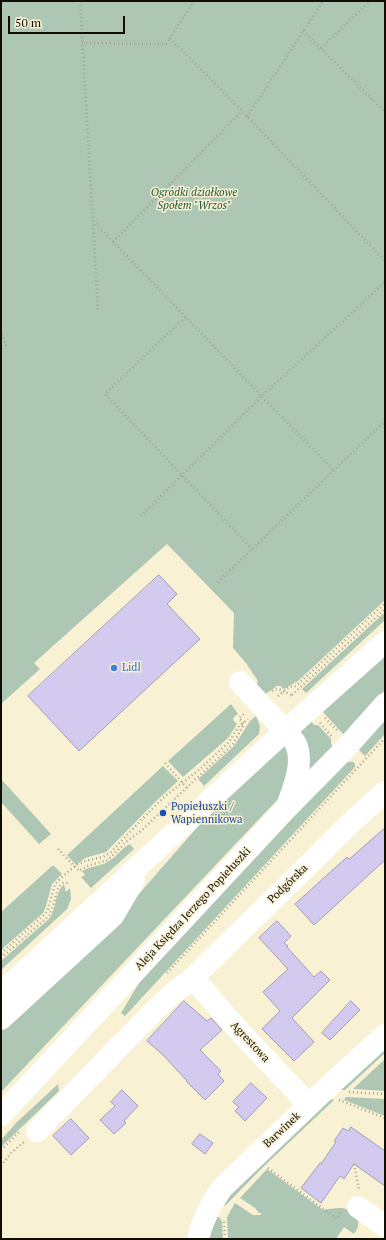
<!DOCTYPE html>
<meta charset="utf-8">
<style>
body{margin:0}
#map{position:relative;width:386px;height:1240px;overflow:hidden;background:#f9f1d4;font-family:"PT Serif",serif}
canvas{display:block}
.frame{position:absolute;inset:0;border:2px solid #110e05;pointer-events:none}
.scale{position:absolute;left:8px;top:16px;width:117px;height:18px;box-sizing:border-box;border:2px solid #110e05;border-top:0;padding-left:5px;font-size:12px;line-height:14px;white-space:nowrap;color:#110e05;-webkit-text-stroke:3px #f9f1d4;paint-order:stroke}
</style>
<div id="map">
<canvas width="386" height="1240"></canvas>
<div class="frame"></div>
<div class="scale">50 m</div>
</div>
<script>
const ctx = document.querySelector('canvas').getContext('2d');
ctx.lineJoin = 'round';
function fill(path, color) { ctx.fillStyle = color; ctx.fill(path, 'evenodd'); }
function trace(path, color, width, dash) { ctx.strokeStyle = color; ctx.lineWidth = width; ctx.lineCap = dash ? 'butt' : 'round'; ctx.setLineDash(dash || []); ctx.stroke(path); }
function write(font, color, halo, rows, align = 'center') {
  ctx.font = font + ' "PT Serif",serif'; ctx.lineWidth = 3; ctx.setLineDash([]); ctx.textBaseline = 'middle'; ctx.strokeStyle = halo; ctx.fillStyle = color; for (const [text, x, y, turn = 0] of rows) {
    ctx.save(); ctx.translate(x, y); ctx.rotate((+turn || 0) * Math.PI / 180); ctx.textAlign = isNaN(turn) ? turn : align; if (halo) ctx.strokeText(text, 0, 0); ctx.fillText(text, 0, 0); ctx.restore();
  }
}
const green = new Path2D(`
 M1,1H385V600L298,681L284,689L280,686H277L264,695L255,687L258,681L246,663L233,648L234,613L167,544L34,663L40,669L1,704Z
 M385,612V620L306,693L302,689Z
 M385,653V690L360,717L345,736L322,711Z
 M231,704L238,714L234,717L233,720L237,724L228,738L183,777L168,761Z
 M256,716L260,726L259,734L204,786L198,779L234,746L250,721Z
 M385,717V734L365,756L357,748Z
 M311,721L314,725H318L331,739V744L334,748L308,776L298,734Z
 M287,744L291,751L284,790L278,799L1,1092V1025L117,919L215,807Z
 M346,759L349,762H353L355,764V767L125,1016L121,1013L139,983Z
 M163,766L178,781L155,802L106,852L85,858L76,865L67,855Z
 M1,779L51,834L39,844L1,802Z
 M130,844L134,849L91,888L81,877L85,875L82,871L84,870C92,866 102,866 109,861C118,856 121,848 130,844Z
 M52,866H54L62,874L52,884L46,906L43,913L1,950V912Z
 M64,884L66,892L70,888L71,899L67,909L1,970V961L50,918C56,908 55,893 64,884Z
 M385,1043V1053L345,1090H335Z
 M385,1059V1091L353,1089Z
 M58,1084L59,1091L1,1147V1140L16,1123Z
 M346,1097L385,1099V1116L344,1100Z
 M327,1098L334,1100L261,1169L226,1205L223,1206L231,1191Z
 M267,1169L323,1210C329,1209 334,1208 340,1208C349,1208 360,1215 358,1226C358,1228 355,1232 354,1234L344,1227L336,1239H228L227,1217L235,1203L253,1215H261V1213H259L255,1208L240,1198Z
 M216,1214L222,1221L223,1239H206Z`);
const building = new Path2D(`
 M159,575L177,594L167,604L200,639L79,751L28,696Z
 M385,828V860L314,925L295,904L347,857L349,859Z
 M277,921L291,936L284,943L288,946L287,947L314,977L321,971L330,980L292,1018L314,1042L294,1061L262,1029L280,1011L263,992L288,969L259,938Z
 M184,1001L207,1021L211,1018L222,1030L200,1050L221,1071L218,1074L224,1081L205,1100L186,1081H187L164,1056L147,1041Z
 M351,1001L360,1010L330,1040L322,1033Z
 M251,1083L267,1098L245,1121L235,1111L239,1107L233,1102Z
 M122,1090L138,1106L124,1121L126,1123L114,1134L100,1120L115,1106L111,1102Z
 M71,1119L89,1138L71,1155L53,1136Z
 M351,1127L385,1151V1186L354,1164L344,1179L340,1176L321,1203L301,1188L320,1163L321,1164L336,1142L334,1141L343,1128L348,1131Z
 M200,1134L213,1143L205,1154L192,1144Z`);
const path = new Path2D(`
 M80,1L98,310
 M194,1L170,38L242,111L385,261
 M303,31L385,112
 M82,43L166,44L170,38
 M321,48L370,1
 M247,117L323,1
 M93,221L333,470
 M113,242L242,111
 M185,317L105,394L252,549
 M1,330L7,348
 M141,516L262,396L385,282
 M218,582L385,421
 M272,691C279,686 285,693 293,696
 M292,695L385,609
 M278,696L289,687L296,686L385,603
 M325,718L337,730
 M320,723L332,737
 M165,763L187,788
 M58,849L79,871L87,866L108,860L126,842L142,830L233,744L244,724L239,718L244,714
 M1,953L45,914L48,909L55,884L63,876L75,866L85,861L103,857L111,852L147,814L164,797L200,769L229,742L239,726L248,719
 M1,958L50,915L59,886L63,883H68
 M167,973L385,738
 M349,1092L385,1094
 M339,1100L385,1118
 M1,1150L19,1132
 M354,1164L359,1190
 M1,1166L11,1153L24,1142
 M268,1168L337,1219L341,1213
 M224,1222L225,1239`);
const minor = new Path2D(`
 M240,682L285,731
 M193,978L242,1034L309,1105
 M37,1131L151,1014L172,994L193,978L356,818L385,792
 M358,1207L385,1226
 M198,1239C202,1220 211,1204 222,1188L329,1086L385,1035`);
const major = new Path2D(`
 M285,731C289,735 293,739 296,744C304,763 294,787 287,806
 M1,993L285,731L385,642
 M1,1019L113,916L134,880
 M1,1115L285,810L344,750L385,704`);
const markers = [
 [114,668,4,"#3f7fe0"],
 [163,813,4,"#1a4fb4"]
];
const parkNames = [
 ["Ogródki działkowe",194,193],
 ["Społem \"Wrzos\"",194,206]
];
const shopNames = [
 ["Lidl",122,668]
];
const transitNames = [
 ["Popiełuszki /",171,807],
 ["Wapiennikowa",171,820]
];
const streetNames = [
 ["Podgórska",288,884,-44],
 ["Aleja Księdza Jerzego Popiełuszki",193,909,-47],
 ["Agrestowa",250,1042,47],
 ["Barwinek",282,1130,-43]
];
fill(green, '#adc7b4');
fill(building, '#d3caf0');
trace(building, '#a39cb7', 1);
trace(path, '#a8a28c', 2.5, [1, 3]);
trace(minor, '#fff', 22);
trace(major, '#fff', 22);
for (const [x, y, r, color] of markers) { const dot = new Path2D(); dot.arc(x, y, r, 0, 2 * Math.PI); ctx.fillStyle = color; ctx.fill(dot); trace(dot, '#f9f1d4', 1.5); }
write('italic 11px', '#1d5633', '#f9f1d4', parkNames);
write('11px', '#366cbe', '#f9f1d4', shopNames, 'left');
write('11px', '#164399', '#f9f1d4', transitNames, 'left');
write('11px', '#110e05', '#f9f1d4', streetNames);
</script>
